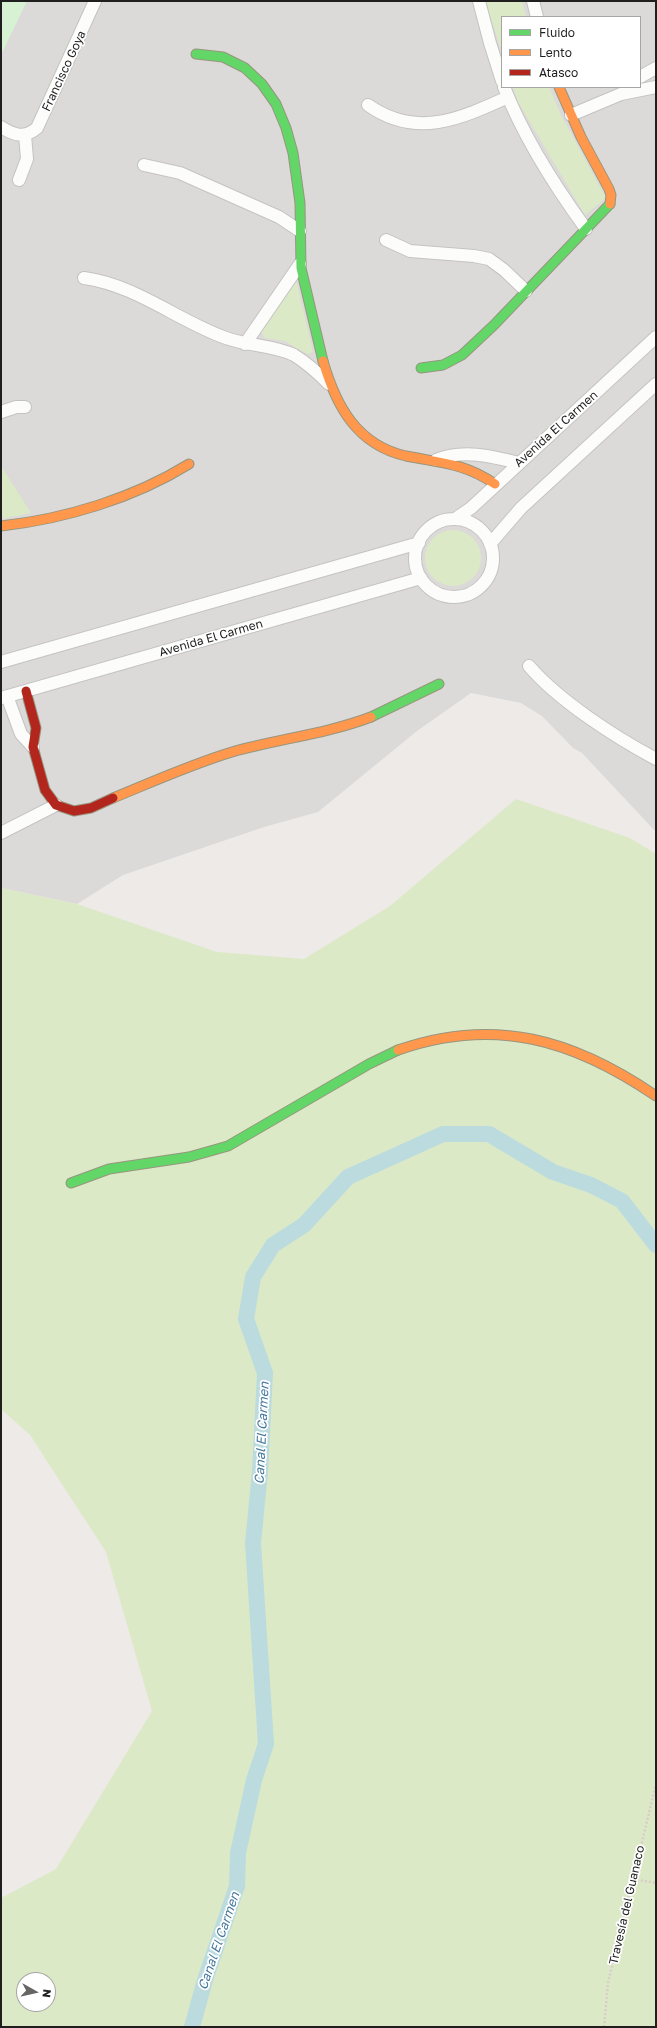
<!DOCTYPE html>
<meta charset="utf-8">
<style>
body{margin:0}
#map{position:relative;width:657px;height:2028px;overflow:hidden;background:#edeae7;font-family:"Golos Text",sans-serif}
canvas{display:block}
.frame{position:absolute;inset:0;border:2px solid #1f1f1f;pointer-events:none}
.legend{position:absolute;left:501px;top:16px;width:140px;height:72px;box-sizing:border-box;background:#fff;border:1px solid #a5a5a5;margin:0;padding:5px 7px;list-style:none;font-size:12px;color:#1f1f1f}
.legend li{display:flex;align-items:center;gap:8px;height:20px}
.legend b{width:20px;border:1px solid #a5a5a5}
.north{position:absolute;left:16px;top:1972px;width:40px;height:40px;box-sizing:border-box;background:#fff;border:1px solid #a5a5a5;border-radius:50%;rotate:98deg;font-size:11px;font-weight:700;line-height:16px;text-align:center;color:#1f1f1f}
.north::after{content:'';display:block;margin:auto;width:14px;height:18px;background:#676665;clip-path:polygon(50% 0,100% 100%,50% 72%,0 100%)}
</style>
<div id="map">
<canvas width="657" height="2028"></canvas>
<div class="frame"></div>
<ul class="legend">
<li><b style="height:5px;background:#63d668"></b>Fluido</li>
<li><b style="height:5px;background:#ff974d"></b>Lento</li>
<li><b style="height:5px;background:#b3261e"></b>Atasco</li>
</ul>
<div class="north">N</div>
</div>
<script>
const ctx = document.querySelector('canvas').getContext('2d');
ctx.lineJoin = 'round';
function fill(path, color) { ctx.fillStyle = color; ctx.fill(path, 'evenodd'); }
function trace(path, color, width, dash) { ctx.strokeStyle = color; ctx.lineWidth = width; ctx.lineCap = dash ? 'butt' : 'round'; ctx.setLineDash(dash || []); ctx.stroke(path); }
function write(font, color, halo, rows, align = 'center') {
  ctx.font = font + ' "Golos Text",sans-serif'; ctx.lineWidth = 3.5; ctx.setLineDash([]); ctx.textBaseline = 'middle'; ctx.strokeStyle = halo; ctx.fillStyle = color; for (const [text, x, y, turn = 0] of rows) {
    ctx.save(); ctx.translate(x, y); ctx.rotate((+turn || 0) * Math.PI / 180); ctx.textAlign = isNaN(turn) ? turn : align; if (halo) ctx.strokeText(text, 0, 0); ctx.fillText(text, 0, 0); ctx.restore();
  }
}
const residential = new Path2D(`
 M1,1H656V832L582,753L573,748L542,716L521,703L471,693L417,731L318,812L264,827L123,875L77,904L1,888ZM502,17H640V87H502Z`);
const grass = new Path2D(`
 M485,1H522L526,17H502V52Z
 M513,87H549L561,115L606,198L585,215L518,102Z
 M296,280L313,352L307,354L285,341L265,338L261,332L292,283Z
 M1,466L31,513L1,519Z
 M425 558a28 28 0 1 1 56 0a28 28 0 1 1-56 0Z
 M516,799L630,838L656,854V2027H1V1898L56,1869L152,1711L106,1552L30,1435L1,1409V888L77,904L217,952L304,959L390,906ZM24,1980H48V2004H24Z`);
const park = new Path2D(`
 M1,1H27L1,55Z`);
const canal = new Path2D(`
 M192,2027L205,1980L237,1886L238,1853L254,1780L266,1744L253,1543L260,1472L265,1373L246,1319L253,1277L273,1245L304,1225L348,1177L443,1134H489L553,1172L591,1185L622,1201L656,1245`);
const path = new Path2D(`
 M633,1879L656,1883
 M604,2027L608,1983L656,1784`);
const street = new Path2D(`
 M479,1L490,43L502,81
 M533,1L537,17
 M640,77L656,68
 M504,87C524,138 554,185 586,229
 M368,105C416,139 460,119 508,97
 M571,115L621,94L656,87
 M1,127C14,135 24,139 37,128L95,1
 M144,165L180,173L279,217L300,231
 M19,180L27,159L25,135
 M386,240L410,251L474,256L489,259L504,270L526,291
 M84,278C136,285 178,321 226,338C248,346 273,345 294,355C307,363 318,373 329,384
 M245,344L300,264
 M1,412L16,407H25
 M436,460C463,449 491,456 519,463
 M455,519L471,508L656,337
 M415 558a39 39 0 1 1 78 0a39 39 0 1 1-78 0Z
 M490,544L521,508L656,384
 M1,662L419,543
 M529,666C559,701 615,737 656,759
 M7,696L21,734L33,747
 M1,698L421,578
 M1,833L56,805`);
const fast = new Path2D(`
 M196,54L223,57L245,68L262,84L276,104L286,128L293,153L300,203L301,268L323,361
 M421,368L443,365L462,355L494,325L610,204
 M371,717L439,684
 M71,1183L109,1169L189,1157L228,1146L369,1064L398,1050`);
const slow = new Path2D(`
 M559,87L581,137L609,189L611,195L610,204
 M323,361C336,406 357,445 406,456C441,463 464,463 495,484
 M1,526C65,519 134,498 189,464
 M113,798C152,782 192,764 232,752C278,739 326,734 371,717
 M398,1050C495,1016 574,1040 656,1096`);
const jam = new Path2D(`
 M26,691L36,728L33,747L45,790L56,805L74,811L91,808L113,798`);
const streetNames = [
 ["Francisco Goya",64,71,-65],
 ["Avenida El Carmen",556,429,-42],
 ["Avenida El Carmen",211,638,-16],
 ["Travesía del Guanaco",627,1905,-77]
];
const waterNames = [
 ["Canal El Carmen",262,1433,-87],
 ["Canal El Carmen",219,1941,-71]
];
fill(residential, '#dcdad9');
fill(grass, '#dce9c7');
fill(park, '#d6f2d3');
trace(canal, '#bbdbdf', 16);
trace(street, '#c4c3c2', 14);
trace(fast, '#97967f', 11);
trace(slow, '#97967f', 11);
trace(jam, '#97967f', 11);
trace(path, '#dacbca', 2.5, [2, 2]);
trace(street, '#fcfcfb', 12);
trace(fast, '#63d668', 9);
trace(slow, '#ff974d', 9);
trace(jam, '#b3261e', 9);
write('12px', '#1f1f1f', '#fff', streetNames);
write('italic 13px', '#47799d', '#fff', waterNames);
</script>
